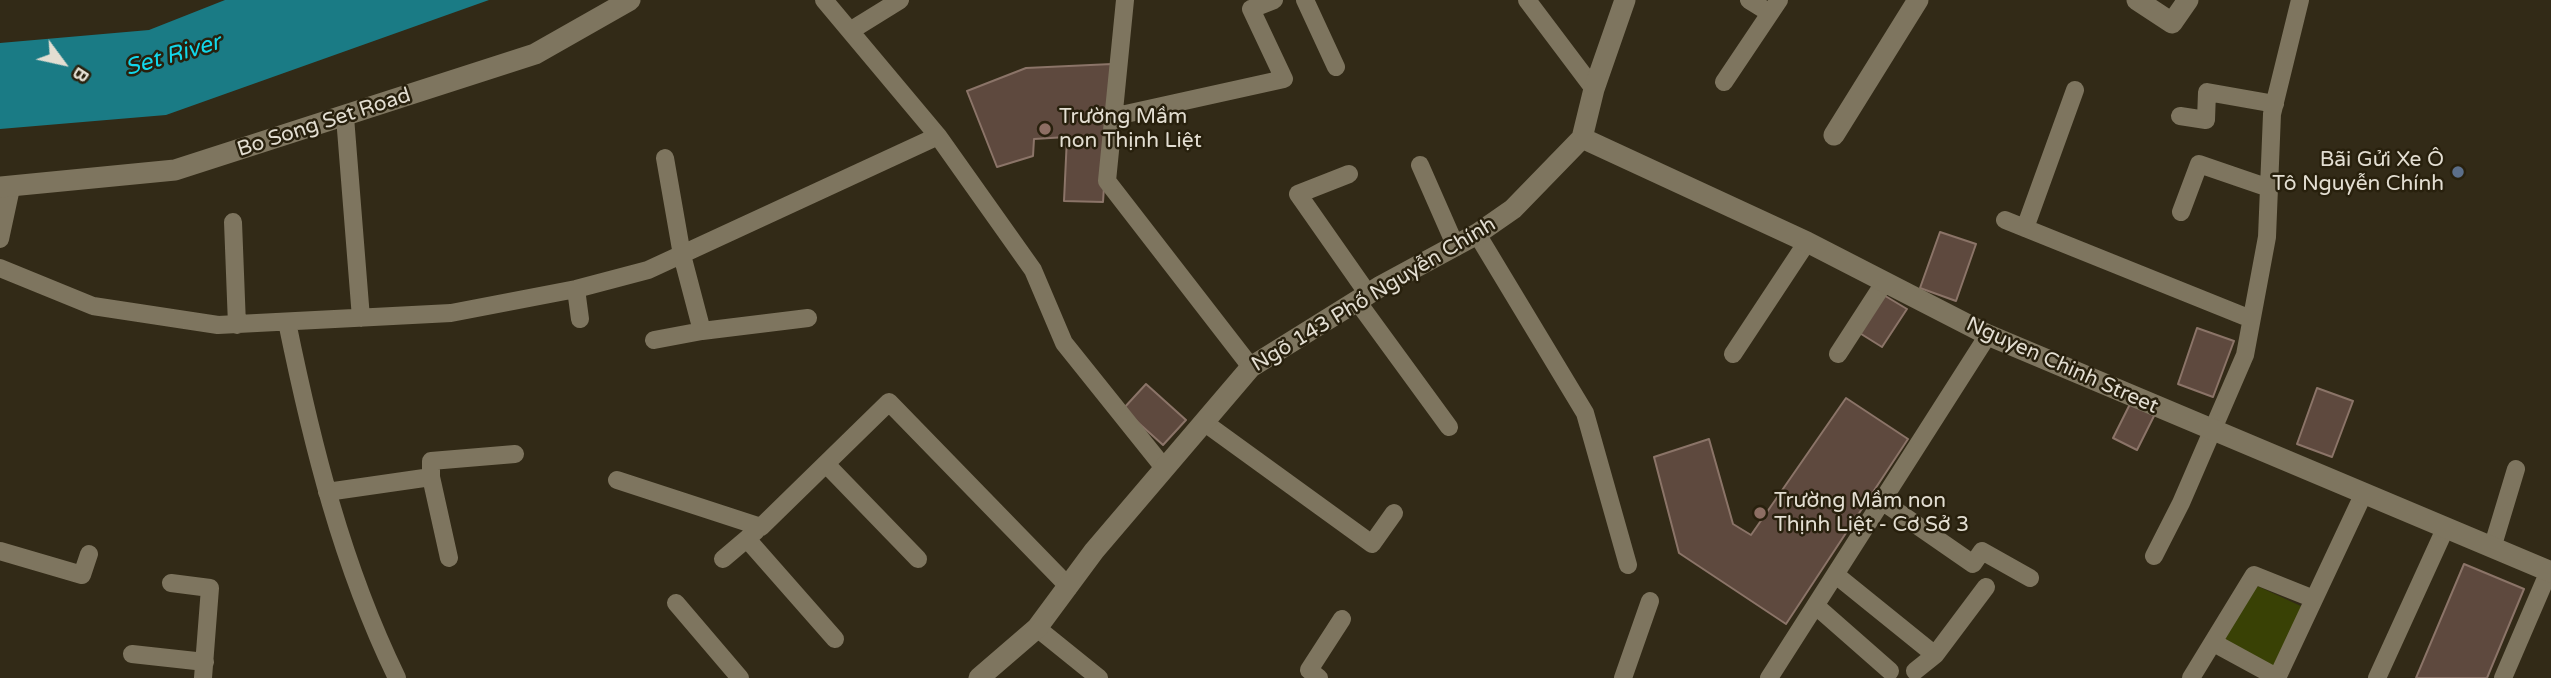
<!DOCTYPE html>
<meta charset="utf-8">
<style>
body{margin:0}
#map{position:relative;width:2551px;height:678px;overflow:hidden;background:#322a17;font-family:"Varela Round",sans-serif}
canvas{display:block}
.north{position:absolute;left:28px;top:28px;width:70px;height:70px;-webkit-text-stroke:5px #28200d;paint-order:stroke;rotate:123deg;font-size:19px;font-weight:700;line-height:28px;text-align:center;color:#e3ded2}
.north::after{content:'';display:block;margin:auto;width:24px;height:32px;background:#e3ded2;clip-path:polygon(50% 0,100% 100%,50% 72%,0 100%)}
</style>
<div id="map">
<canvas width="2551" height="678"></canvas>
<div class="north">B</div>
</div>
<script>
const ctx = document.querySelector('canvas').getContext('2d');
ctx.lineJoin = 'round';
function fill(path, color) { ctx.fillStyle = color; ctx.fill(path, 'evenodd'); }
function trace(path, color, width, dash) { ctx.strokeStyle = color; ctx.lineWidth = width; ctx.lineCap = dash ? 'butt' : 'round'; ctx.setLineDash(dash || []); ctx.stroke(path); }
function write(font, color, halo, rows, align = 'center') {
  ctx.font = font + ' "Varela Round",sans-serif'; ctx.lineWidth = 5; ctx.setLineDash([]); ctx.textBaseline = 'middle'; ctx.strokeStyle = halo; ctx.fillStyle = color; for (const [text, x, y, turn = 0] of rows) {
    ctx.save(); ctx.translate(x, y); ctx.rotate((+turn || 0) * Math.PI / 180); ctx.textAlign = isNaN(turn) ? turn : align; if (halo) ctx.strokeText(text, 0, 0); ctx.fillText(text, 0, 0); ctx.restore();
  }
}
const green = new Path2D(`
 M2255,585L2303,607L2275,667L2222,641Z`);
const water = new Path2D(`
 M225,0H489L166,115L0,129V43L149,30Z`);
const building = new Path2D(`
 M1112,64L1103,202L1064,201L1067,137L1034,139L1033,156L997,167L967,91L1026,68Z
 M1940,232L1976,244L1956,301L1920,288Z
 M1882,294L1907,309L1882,347L1858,332Z
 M2197,328L2234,341L2213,397L2178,384Z
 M1146,384L1186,420L1163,445L1123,409Z
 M2317,388L2353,401L2332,457L2297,444Z
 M1846,398L1908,439L1786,624L1679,553L1654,457L1709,439L1733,524L1751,535Z
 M2132,400L2156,412L2137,450L2113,438Z
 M2464,564L2524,589L2487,678H2416Z`);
const service = new Path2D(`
 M824,0L938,136L1033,270L1064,343L1165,469
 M1125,0L1107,181L1251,367
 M1305,0L1336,67
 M1527,0L1594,89
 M1749,0L1770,13
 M850,31L900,0
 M1724,82L1779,0
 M2180,116L2206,120L2207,92L2275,104
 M345,117L361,318
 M1112,117L1284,79L1251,9L1274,0
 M665,158L682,255L702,331
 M1420,165L1456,247
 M1349,174L1298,194L1368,294
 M2181,212L2199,164L2269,188
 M2005,220L2251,319
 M233,222L237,325
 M2025,228L2075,90
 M1477,234L1585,413L1628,565
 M0,239L11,188
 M0,268L93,306L218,325L451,313L576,289L648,270L938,136
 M576,289L580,319
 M1357,301L1449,427
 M287,322C312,444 342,565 397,678
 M654,340L702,331L808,318
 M1733,354L1807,242
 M1838,354L1884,283
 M1205,423L1372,544L1394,513
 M826,464L918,559
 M431,477L449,558
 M617,480L761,527L889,402L1069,587
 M327,492L431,477V461L515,454
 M1882,501L1973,564L1982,551L2030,578
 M747,539L835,639
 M2493,545L2516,469
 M0,551L82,575L89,554
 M2154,556L2181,503L2245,355L2267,237L2272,114L2300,0
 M723,559L756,531
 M1836,575L1935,655
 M171,583L210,588L203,678
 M676,603L740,678
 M1816,606L1890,671
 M1037,628L1099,678
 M2214,643L2278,678
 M132,654L205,662
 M1915,671L1935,655L1986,587
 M1319,678L1309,670L1342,619
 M1623,678L1650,601
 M1769,678L1988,335
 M2191,678L2254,575L2314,599
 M2277,678L2363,495
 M2377,678L2445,529
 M2503,678L2549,571`);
const minor = new Path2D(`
 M2137,0L2172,23L2188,0
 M1834,135L1918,0
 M1582,138L1807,242L1988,335L2551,572
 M1582,138L1594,89L1625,0
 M979,678L1037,628L1094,551L1251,367L1381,286L1477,234L1513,209L1582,138`);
const tertiary = new Path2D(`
 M0,187L175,170L535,54L630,0`);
const markers = [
 [1045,129,7,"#8d6e63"],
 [2458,172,7,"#5c6f8a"],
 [1760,513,7,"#8d6e63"]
];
const poiNames = [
 ["Trường Mầm",1059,117],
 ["non Thịnh Liệt",1059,141],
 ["Bãi Gửi Xe Ô",2444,160,"right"],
 ["Tô Nguyễn Chính",2444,184,"right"],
 ["Trường Mầm non",1774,501],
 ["Thịnh Liệt - Cơ Sở 3",1774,525]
];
const streetNames = [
 ["Bo Song Set Road",324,123,-18],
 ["Ngõ 143 Phố Nguyễn Chính",1374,295,-31],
 ["Nguyen Chinh Street",2062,366,24]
];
const waterNames = [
 ["Set River",173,56,-16]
];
fill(green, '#394105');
fill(water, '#1a7b85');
fill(building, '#5e493e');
trace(building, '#8b7468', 2);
trace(service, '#7e755f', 18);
trace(minor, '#7e755f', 21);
trace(tertiary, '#7e755f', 21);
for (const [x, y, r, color] of markers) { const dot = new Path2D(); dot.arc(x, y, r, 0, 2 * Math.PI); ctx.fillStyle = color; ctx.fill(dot); trace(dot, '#28200d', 2.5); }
write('21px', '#e3ded2', '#28200d', poiNames, 'left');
write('21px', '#e3ded2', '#28200d', streetNames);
write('italic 23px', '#12d7ea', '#28200d', waterNames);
</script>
